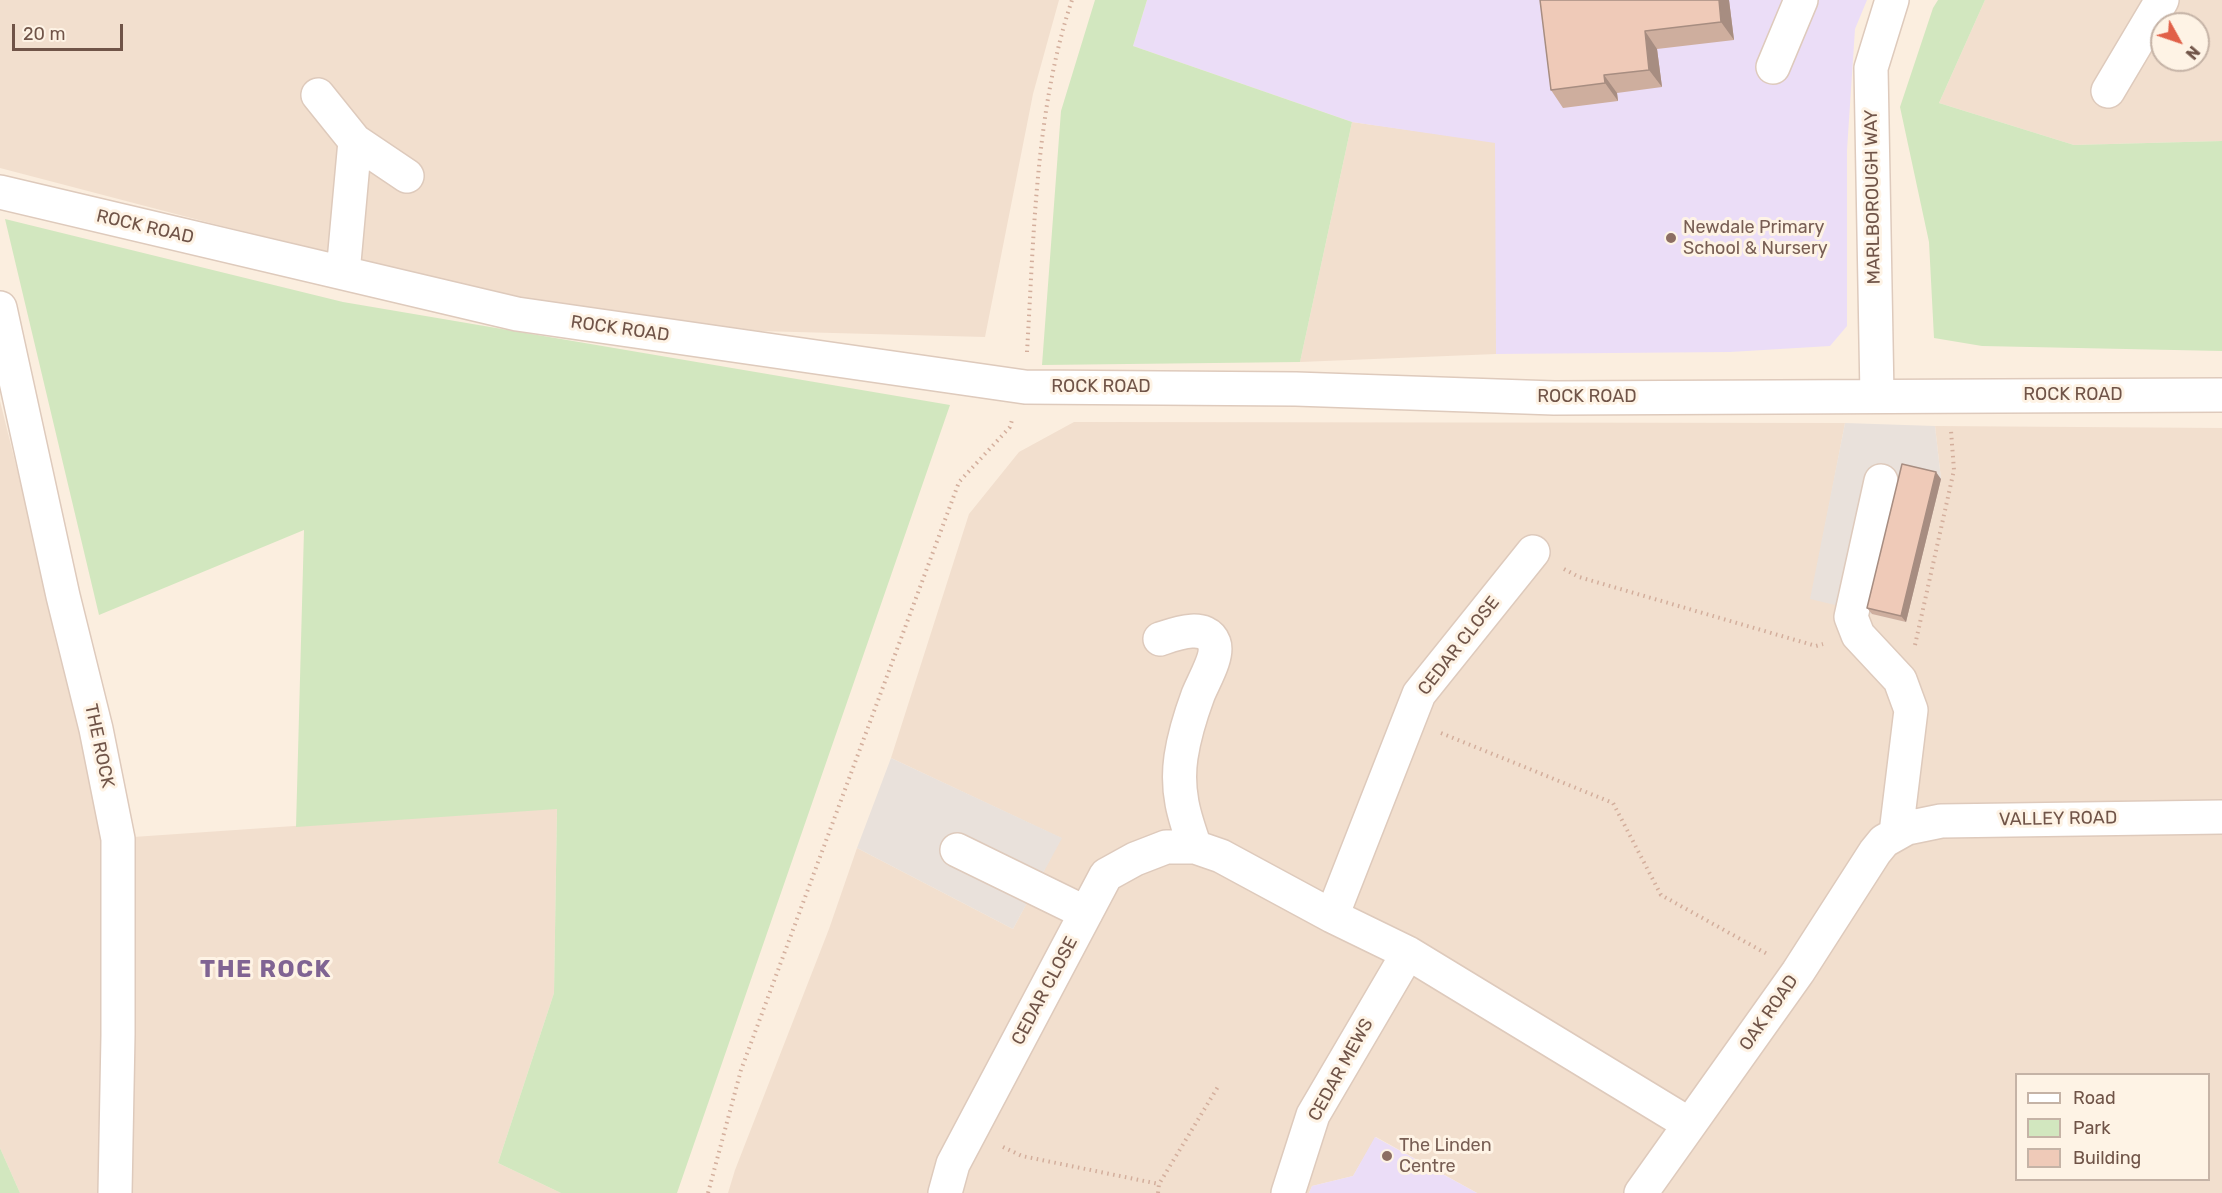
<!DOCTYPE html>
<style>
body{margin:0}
#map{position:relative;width:2222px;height:1193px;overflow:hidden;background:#fbeedf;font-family:Rubik,sans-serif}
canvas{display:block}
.legend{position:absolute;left:2015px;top:1073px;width:195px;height:108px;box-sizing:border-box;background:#fef3e5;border:2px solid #c5b3a6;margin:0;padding:8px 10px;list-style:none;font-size:18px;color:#705448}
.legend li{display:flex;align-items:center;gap:12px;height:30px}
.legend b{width:30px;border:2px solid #c5b3a6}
.north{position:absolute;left:2150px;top:12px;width:60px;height:60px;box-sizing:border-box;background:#fef3e5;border:2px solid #c5b3a6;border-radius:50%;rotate:130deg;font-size:16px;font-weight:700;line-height:24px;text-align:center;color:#705448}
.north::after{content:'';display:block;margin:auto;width:21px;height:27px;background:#e16048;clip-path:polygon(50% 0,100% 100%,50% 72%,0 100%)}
.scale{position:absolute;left:12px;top:24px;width:111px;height:27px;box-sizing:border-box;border:3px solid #705448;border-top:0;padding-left:8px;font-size:18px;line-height:21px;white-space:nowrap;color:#705448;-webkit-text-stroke:4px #fef3e5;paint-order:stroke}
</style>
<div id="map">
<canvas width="2222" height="1193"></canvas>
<ul class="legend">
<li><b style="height:8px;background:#fff"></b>Road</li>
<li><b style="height:16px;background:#d2e7bf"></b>Park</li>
<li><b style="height:16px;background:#efcab8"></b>Building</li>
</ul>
<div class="north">N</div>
<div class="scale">20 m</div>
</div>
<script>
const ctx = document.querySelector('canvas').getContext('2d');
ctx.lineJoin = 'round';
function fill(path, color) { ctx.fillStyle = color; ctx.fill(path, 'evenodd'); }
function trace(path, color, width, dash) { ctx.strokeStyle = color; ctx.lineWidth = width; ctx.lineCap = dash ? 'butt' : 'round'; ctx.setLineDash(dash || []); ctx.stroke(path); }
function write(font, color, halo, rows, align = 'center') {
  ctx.font = font + ' Rubik,sans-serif'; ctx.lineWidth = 6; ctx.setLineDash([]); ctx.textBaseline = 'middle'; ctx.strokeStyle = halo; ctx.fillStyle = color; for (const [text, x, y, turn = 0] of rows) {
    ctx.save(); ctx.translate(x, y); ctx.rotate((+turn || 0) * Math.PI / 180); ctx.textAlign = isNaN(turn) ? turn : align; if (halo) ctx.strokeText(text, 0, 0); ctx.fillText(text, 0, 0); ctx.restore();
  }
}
const residential = new Path2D(`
 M0,0H1059L1033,94L985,337L758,331L514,297L214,224L0,168Z
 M1985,0H2222V141L2074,145L1939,103ZM2162,24H2198V60H2162Z
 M1352,122L1496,142V354L1300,362Z
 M0,401L51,606L104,839L557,808L554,993L498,1163L561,1193H20L0,1148Z
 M1074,422L1845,423L1811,599L1941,479L1935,426L2222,428V1193H1477L1376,1137L1353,1176L1312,1186L1309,1193H728L735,1170L829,929L857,848L1013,929L1061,838L891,758L969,514L1019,452ZM2016,1074H2208V1180H2016Z`);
const industrial = new Path2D(`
 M1845,423L1935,426L1941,479L1906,622L1810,599Z
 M891,758L1062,838L1013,929L857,848Z`);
const education = new Path2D(`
 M1147,0H1867L1855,29L1847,150V326L1830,346L1730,352L1496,354L1495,143L1352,122L1133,46Z
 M1375,1137L1477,1193H1309L1312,1186L1353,1176Z`);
const green = new Path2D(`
 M1095,0H1147L1133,46L1352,122L1300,362L1042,365L1061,111Z
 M1938,0H1985L1939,103L2074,145L2222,141V351L1982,346L1934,338L1929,242L1900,107L1933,8Z
 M5,219L343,302L950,405L677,1193H561L498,1163L554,993L557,809L296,827L304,530L99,615Z
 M0,1148L20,1193H0Z`);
const path = new Path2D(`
 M1027,352C1034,237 1035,110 1072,0
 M1564,569L1579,577L1816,646L1823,644
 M1915,645L1954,470L1951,431
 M1441,733L1613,803L1661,895L1769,955
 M1003,1147L1022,1156L1159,1184
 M708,1193L741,1070L959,482L1010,427L1012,420
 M1158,1193L1159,1184L1219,1085`);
const minor = new Path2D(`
 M1773,67L1801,0
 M2108,91L2162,0
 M318,95L355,141L407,176
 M0,192L517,314L1025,387L1296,389L1554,398L2222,395
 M343,273L355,141
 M0,308L63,596L96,729L118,839V1035L115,1193
 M1877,396L1871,68L1892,0
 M1881,481L1851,617L1858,635L1900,680L1911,710L1896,833
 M1160,639C1175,634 1206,622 1214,643C1219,656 1203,682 1198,695C1191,714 1184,737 1181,757C1176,791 1184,816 1195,847
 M957,850L1086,913
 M1332,916L1419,694L1533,552
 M945,1193L953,1164L1106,875L1135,859L1166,847H1195L1221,856L1332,916L1408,953L1689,1124
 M1288,1193L1313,1115L1408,953
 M1641,1193L1798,972L1875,852L1884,841L1907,828L1941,821L2222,817`);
const wall = new Path2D(`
 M1540,0H1729L1734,40L1657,49L1662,87L1617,93L1618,101L1563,108L1551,90Z
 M1941,479L1906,622L1872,614L1867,608Z`);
const shadedWall = new Path2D(`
 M1719,0H1729L1734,40L1721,22Z
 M1645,31L1657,49L1662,87L1649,70Z
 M1604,75L1617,93L1618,101L1605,83Z
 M1936,472L1941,479L1906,622L1901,616Z`);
const building = new Path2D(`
 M1540,0H1719L1721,22L1645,31L1649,70L1604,75L1605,83L1551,90Z
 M1902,464L1936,472L1901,616L1867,608Z`);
const markers = [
 [1671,238,6,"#8d6e63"],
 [1387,1156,6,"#8d6e63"]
];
const streetNames = [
 ["MARLBOROUGH WAY",1873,197,-91],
 ["ROCK ROAD",145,227,13],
 ["ROCK ROAD",620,329,8],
 ["ROCK ROAD",1101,387],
 ["ROCK ROAD",2073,395],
 ["ROCK ROAD",1587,397],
 ["CEDAR CLOSE",1459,646,-52],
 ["THE ROCK",99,746,78],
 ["VALLEY ROAD",2058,819,-1],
 ["CEDAR CLOSE",1045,991,-62],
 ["OAK ROAD",1769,1013,-55],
 ["CEDAR MEWS",1341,1070,-61]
];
const educationNames = [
 ["Newdale Primary",1683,228],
 ["School & Nursery",1683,249],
 ["The Linden",1399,1146],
 ["Centre",1399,1167]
];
const districtNames = [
 ["THE ROCK",266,970]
];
fill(residential, '#f2dfce');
fill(industrial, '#e9e1db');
fill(education, '#ebddf7');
fill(green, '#d2e7bf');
trace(minor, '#decabc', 36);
trace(path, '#d3ae9c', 4, [1.5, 4.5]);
trace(minor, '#fff', 33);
fill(wall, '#ceae9e');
fill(shadedWall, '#a78d81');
fill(building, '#efcab8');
trace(building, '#a78d81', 1.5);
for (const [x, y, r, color] of markers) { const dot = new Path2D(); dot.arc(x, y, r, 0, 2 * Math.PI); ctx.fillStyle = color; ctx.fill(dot); trace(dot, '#fef3e5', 2); }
write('18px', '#705448', '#fef3e5', streetNames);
write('18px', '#785e54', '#fef3e5', educationNames, 'left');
ctx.letterSpacing = '1.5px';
write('bold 24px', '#806493', '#fef3e5', districtNames);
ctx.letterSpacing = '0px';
</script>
